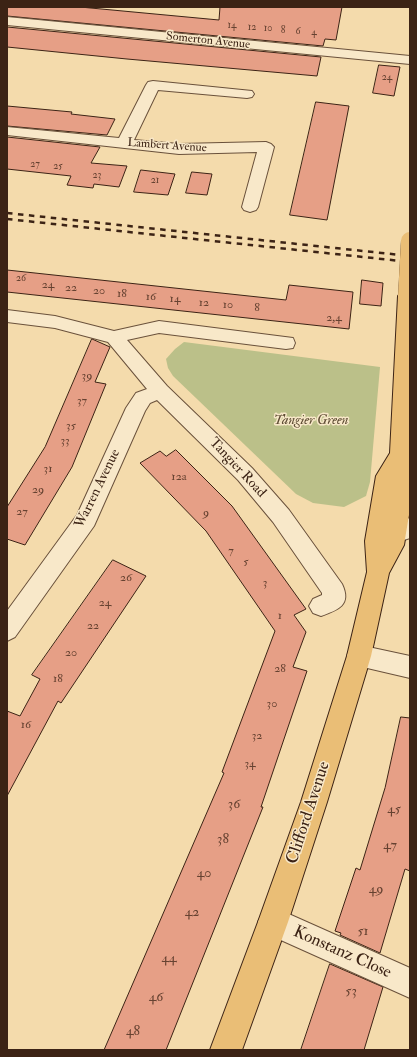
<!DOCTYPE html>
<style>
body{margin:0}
#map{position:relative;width:417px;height:1057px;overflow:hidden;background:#f4dbac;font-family:"IM FELL Double Pica",serif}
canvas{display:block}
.frame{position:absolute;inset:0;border:8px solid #3c2315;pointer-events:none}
</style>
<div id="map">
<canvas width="417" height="1057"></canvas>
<div class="frame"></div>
</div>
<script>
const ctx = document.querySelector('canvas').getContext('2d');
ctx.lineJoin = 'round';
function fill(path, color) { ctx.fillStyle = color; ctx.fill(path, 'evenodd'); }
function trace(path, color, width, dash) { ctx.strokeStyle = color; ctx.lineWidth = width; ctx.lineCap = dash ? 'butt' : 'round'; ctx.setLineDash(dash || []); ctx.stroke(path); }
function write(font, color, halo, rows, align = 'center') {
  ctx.font = font + ' "IM FELL Double Pica",serif'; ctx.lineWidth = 3; ctx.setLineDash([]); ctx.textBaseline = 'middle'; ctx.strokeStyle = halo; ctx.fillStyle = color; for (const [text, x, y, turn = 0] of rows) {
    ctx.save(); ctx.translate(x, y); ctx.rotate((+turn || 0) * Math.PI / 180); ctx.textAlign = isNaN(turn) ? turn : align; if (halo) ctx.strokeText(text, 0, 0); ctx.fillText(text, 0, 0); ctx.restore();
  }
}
const green = new Path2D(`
 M184,342L380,367L370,482L366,496L344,507L313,503L296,494L173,376L168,368L166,359L175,349Z`);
const building = new Path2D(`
 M7,7H80L219,20L220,7H342L336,40L325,39L323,46L7,16Z
 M7,27L321,57L317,76L127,59L7,47Z
 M379,65L400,67L394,96L373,93Z
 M316,102L349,106L327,220L290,215Z
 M7,106L72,112L71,114L115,119L107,135L7,126Z
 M7,137L100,147L91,163L127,166L119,187L94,184L93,188L67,185L71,176L7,169Z
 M141,170L175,174L168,195L134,192Z
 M192,172L212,174L207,195L186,193Z
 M7,270L286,300L289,285L353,292L349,329L7,292Z
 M362,280L383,283L381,306L360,304Z
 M92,339L110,347L95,382L106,384L72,467L25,545L7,539V507L45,447Z
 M176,450L232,506L306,609L294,615L306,632L293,667L307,671L261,807H263L166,1050H104L224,773L222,772L275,631L206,531L140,463L160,451L166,456Z
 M113,560L146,576L61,703L58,701L7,796V711L20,716L40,679L32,675Z
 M401,717L410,718V871L405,869L380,953L340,935L341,933L335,931L356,868L360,870L385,788Z
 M330,964L383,987L364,1050H301Z`);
const minor = new Path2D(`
 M7,17L410,56V64L7,25Z
 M153,81L252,91L254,94L252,97L247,98L158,90L134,140L179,144L266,142L271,144L274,147L258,207L256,210L250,212L244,210L242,207L257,152L179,154L7,135V127L119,138L146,85L148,82Z
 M7,310L55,316L114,331L159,321L293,338L295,343L293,348L286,349L159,333L127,340L167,386L252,468L289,510L342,584C352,605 338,610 321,616L313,613L309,606L313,599L322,595V593L273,522L238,480L157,400L150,403L145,411L94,526L15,637L7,641V611L77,515L126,408L136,393L147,389L108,342L55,328L7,322Z
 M410,518V538L404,540L388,536L385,530L388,524Z
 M359,645L410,656V678L350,664L347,656L350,648Z
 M273,907L410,968V998L263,932L258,922L263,912Z`);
const highway = new Path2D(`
 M407,290L410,291V509L404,545L389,573L371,656L327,802L288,922L242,1050H210L258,922L301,802L347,656L367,572L365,541L376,476L390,453L398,296L401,292Z`);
const rail = new Path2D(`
 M7,213L410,256
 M7,219L410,262`);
const highwayBridge = new Path2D(`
 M407,296L410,241`);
const farNumbernames = [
 ["14",232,26],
 ["12",252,28],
 ["10",268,29],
 ["8",283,31],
 ["6",298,32],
 ["4",314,33],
 ["24",387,78],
 ["27",35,165],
 ["25",58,167],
 ["23",97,176],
 ["21",155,181],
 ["26",21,279]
];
const farStreetnames = [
 ["Somerton Avenue",208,41,6],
 ["Lambert Avenue",167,146,4]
];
const numberNames = [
 ["24",48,285],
 ["22",71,288],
 ["20",99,291],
 ["18",122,294],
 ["16",151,297],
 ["14",175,299],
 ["12",204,303],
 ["10",228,305],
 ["8",257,308],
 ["2,4",334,318],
 ["39",87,376],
 ["37",82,401],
 ["35",71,426],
 ["33",65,441],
 ["31",48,469],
 ["12a",179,477],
 ["29",38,490],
 ["27",22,512],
 ["9",206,513],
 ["7",231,551],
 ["5",246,562],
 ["26",126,578],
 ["3",265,583],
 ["24",105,603],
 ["1",280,616],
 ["22",93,626],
 ["20",71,653],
 ["28",280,669],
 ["18",58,679],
 ["30",272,704],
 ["16",26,725],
 ["32",257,736],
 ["34",250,764]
];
const parkNames = [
 ["Tangier Green",311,421]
];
const streetNames = [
 ["Tangier Road",237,468,47],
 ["Warren Avenue",98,489,-64]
];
const nearNumbernames = [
 ["36",234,805],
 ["45",394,810],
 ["38",223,840],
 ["47",390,846],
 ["40",204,874],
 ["49",376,890],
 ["42",192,913],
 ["51",363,932],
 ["44",169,959],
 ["53",351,992],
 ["46",156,998],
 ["48",133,1032]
];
const nearStreetnames = [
 ["Clifford Avenue",309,813,-72],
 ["Konstanz Close",342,953,24]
];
fill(green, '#bbc089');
fill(building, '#e69f86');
trace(building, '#3c2315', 1);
trace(minor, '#6a513b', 2);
trace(highway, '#3c2315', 2);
fill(minor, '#f8e8c9');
fill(highway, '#eabe76');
trace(rail, '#3c2315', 2.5, [5.5, 5.5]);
trace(highwayBridge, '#3c2315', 18, []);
trace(highwayBridge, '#eabe76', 18);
write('10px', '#664231', null, farNumbernames);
write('12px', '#3c2315', '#f8e8c9', farStreetnames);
write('12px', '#664231', null, numberNames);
write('italic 14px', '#5c4a32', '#f8e8c9', parkNames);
write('14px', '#3c2315', '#f8e8c9', streetNames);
write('14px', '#664231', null, nearNumbernames);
write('17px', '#3c2315', '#f8e8c9', nearStreetnames);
</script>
